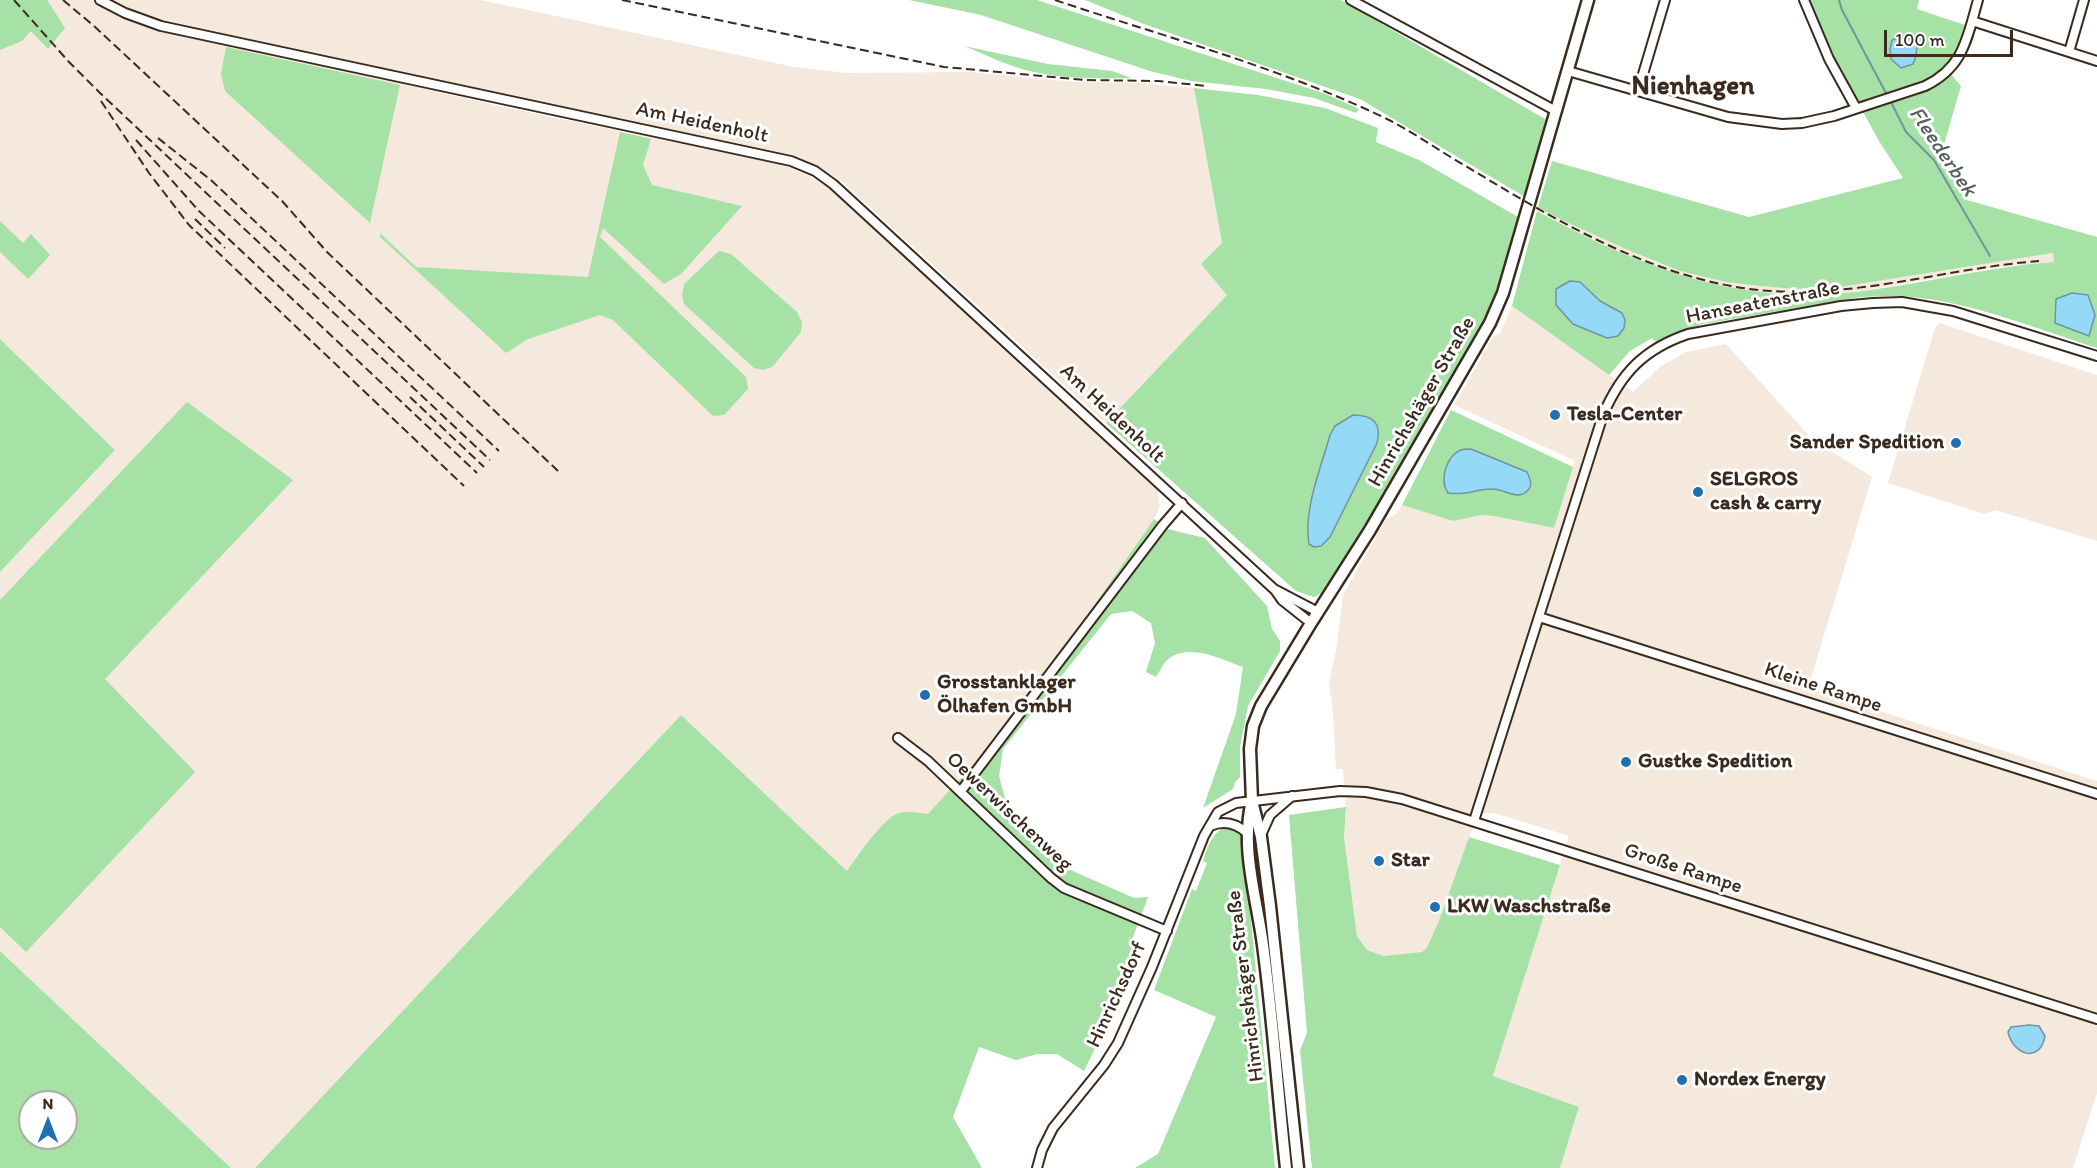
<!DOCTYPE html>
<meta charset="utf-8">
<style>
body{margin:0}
#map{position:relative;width:2097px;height:1168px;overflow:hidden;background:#fff;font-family:Itim,sans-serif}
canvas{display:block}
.north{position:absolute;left:18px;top:1090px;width:60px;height:60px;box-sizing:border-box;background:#fff;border:2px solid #b1aaa5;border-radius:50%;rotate:0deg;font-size:16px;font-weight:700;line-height:24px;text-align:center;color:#3b2a1e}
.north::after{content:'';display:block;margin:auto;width:21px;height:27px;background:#1f6fb2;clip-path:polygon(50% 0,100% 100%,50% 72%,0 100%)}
.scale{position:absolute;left:1884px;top:30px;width:129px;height:27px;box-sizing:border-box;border:3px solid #3b2a1e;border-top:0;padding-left:8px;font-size:18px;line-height:21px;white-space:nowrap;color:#3b2a1e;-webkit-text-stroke:4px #fff;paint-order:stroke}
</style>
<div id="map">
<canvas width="2097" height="1168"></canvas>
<div class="north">N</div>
<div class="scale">100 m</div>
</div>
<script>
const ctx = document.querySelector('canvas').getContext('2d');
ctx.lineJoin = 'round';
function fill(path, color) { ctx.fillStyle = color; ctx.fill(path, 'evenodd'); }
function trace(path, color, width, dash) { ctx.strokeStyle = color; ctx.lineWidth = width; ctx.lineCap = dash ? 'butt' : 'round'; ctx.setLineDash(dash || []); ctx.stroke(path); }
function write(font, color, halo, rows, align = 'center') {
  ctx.font = font + ' Itim,sans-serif'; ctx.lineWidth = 6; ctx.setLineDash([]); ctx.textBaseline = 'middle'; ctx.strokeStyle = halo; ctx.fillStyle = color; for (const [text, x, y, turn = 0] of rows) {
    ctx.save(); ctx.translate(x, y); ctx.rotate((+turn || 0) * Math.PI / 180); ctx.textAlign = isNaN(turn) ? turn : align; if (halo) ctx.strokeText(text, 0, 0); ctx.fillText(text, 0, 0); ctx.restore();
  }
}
const built = new Path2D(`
 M0,0H91L134,22L151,27L504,107L783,165L807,175L831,189L1104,435L1157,486L1160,506L1154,519L1055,662L982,755L928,815L911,812L894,814L856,856L847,871L681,715L255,1168H231L0,951V572L115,450L0,339Z
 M110,0H481L794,67L847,73L971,72L1076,82L1140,83L1194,88L1222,243L1227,295L1106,423L840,180L819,167L793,155L163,22L131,11Z
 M1533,204L1564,221L1655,262L1680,271L1726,282L1760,286L1794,289L1834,288L2054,253V262L2000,267L1861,291L1832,294L1786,295L1745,291L1678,275L1628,256L1553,219L1532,207Z
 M1512,306L1633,392L1661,366L1686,352L1726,344L1813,440L1872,477L1808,688L2097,781V1093L2073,1168H1560L1579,1107L1493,1076L1569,836L1494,813H1481L1469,837L1439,921L1427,947L1422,952L1385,956L1367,950L1357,936L1344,836L1346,814L1343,769H1336L1333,713L1329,683L1336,650L1343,595L1386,519L1396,514L1402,505L1453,521L1482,515L1494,516L1553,528L1575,461L1454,405L1493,337L1500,333Z
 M1940,323L2097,375V541L1995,510L1984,514L1888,483L1935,328Z`);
const green = new Path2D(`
 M0,0H47L65,28L48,49L31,31L22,41L0,50Z
 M909,0H1037L1326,94L1359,109L1356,113L1314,98L1266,89L1191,81L1150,71L981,15Z
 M1085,0H1341L1545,119L1544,129L1525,197L1360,99L1144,24Z
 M1809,0H1919L1917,9L1968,26L1958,55L1947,70L1961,86L1940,158L1967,200L2097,237V348C2043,331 1976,304 1920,298C1900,295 1881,296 1861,297L1703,324L1673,334L1656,342L1652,338L1630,351L1609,375L1512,306L1537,211C1631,262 1723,301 1832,294C1906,289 1979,267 2054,262L2053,253L1834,288L1794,289L1760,286L1726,282L1680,271L1630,251L1564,221L1538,207L1552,161L1749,217L1903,178L1879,141L1832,55ZM1580,282L1600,301L1622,313L1556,290Z
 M964,46L1048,64L1112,71L1132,78C1096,79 1061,79 1025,70C1004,64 984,54 964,46Z
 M226,47L400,85L370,223L225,91L221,74Z
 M1194,88L1258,95L1325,108L1378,128L1376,142L1419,160L1518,217L1497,291L1485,323L1366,528L1327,590L1314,597L1296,591L1106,423L1227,295L1201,264L1222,243Z
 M620,132L651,139L643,165L652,185L742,206L681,274L664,284L603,228L600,237L746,377L748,389L724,415L713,416L613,320L600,315L528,339L506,353L380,237V233L416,267L588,277Z
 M0,221L23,243L31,234L50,255L28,279L0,252Z
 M719,251L731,254L797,312L802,322L801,332L772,367L763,370L754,368L684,304L682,295L684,284Z
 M0,339L115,450L0,572Z
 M187,402L293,480L105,679L195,772L26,952L0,927V600Z
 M1451,410L1573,467L1554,528L1494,516L1482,515L1453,521L1402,505Z
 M1154,519L1168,529L1205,538L1267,606L1272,629L1280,641V651L1248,706L1240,747V777L1235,782L1233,789L1203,808L1236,714L1243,667C1221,659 1187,641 1166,661C1162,666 1159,673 1156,677L1146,672L1155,643L1151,623L1132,611L1111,614L1003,749L999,776L1005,798L1022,823L1041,845L1066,868L1134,898L1148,897L1133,937L1137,949V961L1084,1071L1057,1054H1037L1016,1060L979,1047L953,1117L982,1168H255L681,715L847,871C854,859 885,818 896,814C906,810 918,813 928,814L982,755L1055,662Z
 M1346,807L1344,837L1357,936L1367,950L1384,956L1422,952L1427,947L1439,921L1469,837L1560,865L1493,1076L1579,1107L1560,1168H1312L1300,1050L1307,1033L1289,815Z
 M1224,828C1234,829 1237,831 1243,839L1275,1168H1135L1158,1154L1216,1017L1154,990L1192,889L1196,891L1207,863L1203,861C1207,848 1211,834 1224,828Z
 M0,951L231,1168H0ZM30,1102H66V1138H30Z`);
const water = new Path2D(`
 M1905,36L1912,40L1917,46L1916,56L1913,64L1901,68L1891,59L1890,49L1892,40Z
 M1570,281L1580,282L1600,301L1622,313L1625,320L1624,328L1618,336L1607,338L1573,324L1556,305V289Z
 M2072,293L2088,295L2095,315L2089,336L2055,323L2056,299Z
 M1353,415C1373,415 1382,423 1377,443L1330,537L1321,546L1314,547L1309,544C1303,510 1321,468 1330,435L1335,426Z
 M1471,449L1527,472C1530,478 1533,485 1528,490C1518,502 1504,488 1492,489C1477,489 1463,496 1448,493C1439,481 1446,456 1461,450C1464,449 1468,449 1471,449Z
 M2029,1025L2039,1026L2045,1036C2040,1064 2013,1055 2008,1032L2011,1027Z`);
const stream = new Path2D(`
 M1839,0L1842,10L1887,95
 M1890,100L1906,132L1934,160L1990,256`);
const minor = new Path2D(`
 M100,0L125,13L161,26L791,161L815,171L833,184L1275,590L1282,600L1311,623
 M1351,0L1556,111
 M1804,0L1829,59L1856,108
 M1972,21L2097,61
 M2069,52L2084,0
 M1568,71L1728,117L1782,124L1802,123L1834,116L1925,86C1964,67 1967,38 1978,0
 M1638,91L1665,0
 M1276,590L1318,612
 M1539,617L2097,794
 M898,738L928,761L1051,878L1064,888L1167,931
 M961,791L1163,525L1182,503
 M1474,821L1603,415C1621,373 1644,349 1688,334L1841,306L1873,303L1902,302L1953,311L2097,356
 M1210,826C1224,820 1236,823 1247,833
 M1261,835L1270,815L1292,796
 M1037,1168L1042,1150L1053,1128L1104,1065L1118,1043L1152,967L1204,836L1218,812L1236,803L1340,791L1366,792L1402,799L2097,1019`);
const secondary = new Path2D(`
 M1252,801C1240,847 1257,899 1263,945C1273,1019 1278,1094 1286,1168
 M1298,1168L1270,906L1261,837L1252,801L1250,749L1253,726L1261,706L1311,623L1370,530L1490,323L1503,293L1588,0`);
const rail = new Path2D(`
 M14,0L69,62L100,93L490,460
 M63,0L94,26L283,202L327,252L558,471
 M622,0L944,67L1085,80L1158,81L1207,86
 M1055,0C1165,37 1282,68 1387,119C1413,132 1438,150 1464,165C1547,215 1634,268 1731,286C1835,306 1936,269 2039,261
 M101,101L149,173L189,225L464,486
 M158,138L212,181L499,451
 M136,140L199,211L477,473
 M195,219L225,248
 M410,397L484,467`);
const markers = [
 [1555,415,6,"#1f6fb2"],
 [1956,443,6,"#1f6fb2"],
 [1698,492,6,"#1f6fb2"],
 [925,695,6,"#1f6fb2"],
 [1626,762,6,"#1f6fb2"],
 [1379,861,6,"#1f6fb2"],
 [1435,907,6,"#1f6fb2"],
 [1682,1080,6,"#1f6fb2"]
];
const streetNames = [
 ["Am Heidenholt",702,123,12],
 ["Hanseatenstraße",1763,303,-11],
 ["Hinrichshäger Straße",1422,402,-60],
 ["Am Heidenholt",1112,414,43],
 ["Kleine Rampe",1823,688,18],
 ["Oewerwischenweg",1009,812,43],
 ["Große Rampe",1683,869,18],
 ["Hinrichshäger Straße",1246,986,-97],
 ["Hinrichsdorf",1117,995,-65]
];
const poiNames = [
 ["Tesla-Center",1567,415],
 ["Sander Spedition",1944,443,"right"],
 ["SELGROS",1710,480],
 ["cash & carry",1710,504],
 ["Grosstanklager",937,683],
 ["Ölhafen GmbH",937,707],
 ["Gustke Spedition",1638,762],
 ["Star",1391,861],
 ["LKW Waschstraße",1447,907],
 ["Nordex Energy",1694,1080]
];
const waterNames = [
 ["Fleederbek",1942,152,56]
];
const districtNames = [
 ["Nienhagen",1693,87]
];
fill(built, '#f4e9dc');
fill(green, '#a6e1a6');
fill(water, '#94daf6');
trace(water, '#7094a0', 1.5);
trace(stream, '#7094a0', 2);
trace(minor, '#3b2a1e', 12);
trace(secondary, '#3b2a1e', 15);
trace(minor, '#fff', 8);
trace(secondary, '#fff', 10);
trace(rail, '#3b2a1e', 2, [9, 4.5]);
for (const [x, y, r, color] of markers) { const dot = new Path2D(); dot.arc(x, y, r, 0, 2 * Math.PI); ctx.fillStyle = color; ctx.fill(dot); trace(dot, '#fff', 2); }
write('21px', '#3b2a1e', '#fff', streetNames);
write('bold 21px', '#3b2a1e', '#fff', poiNames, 'left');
write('italic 22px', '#565f5f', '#fff', waterNames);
write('bold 27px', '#3b2a1e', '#fff', districtNames);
</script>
